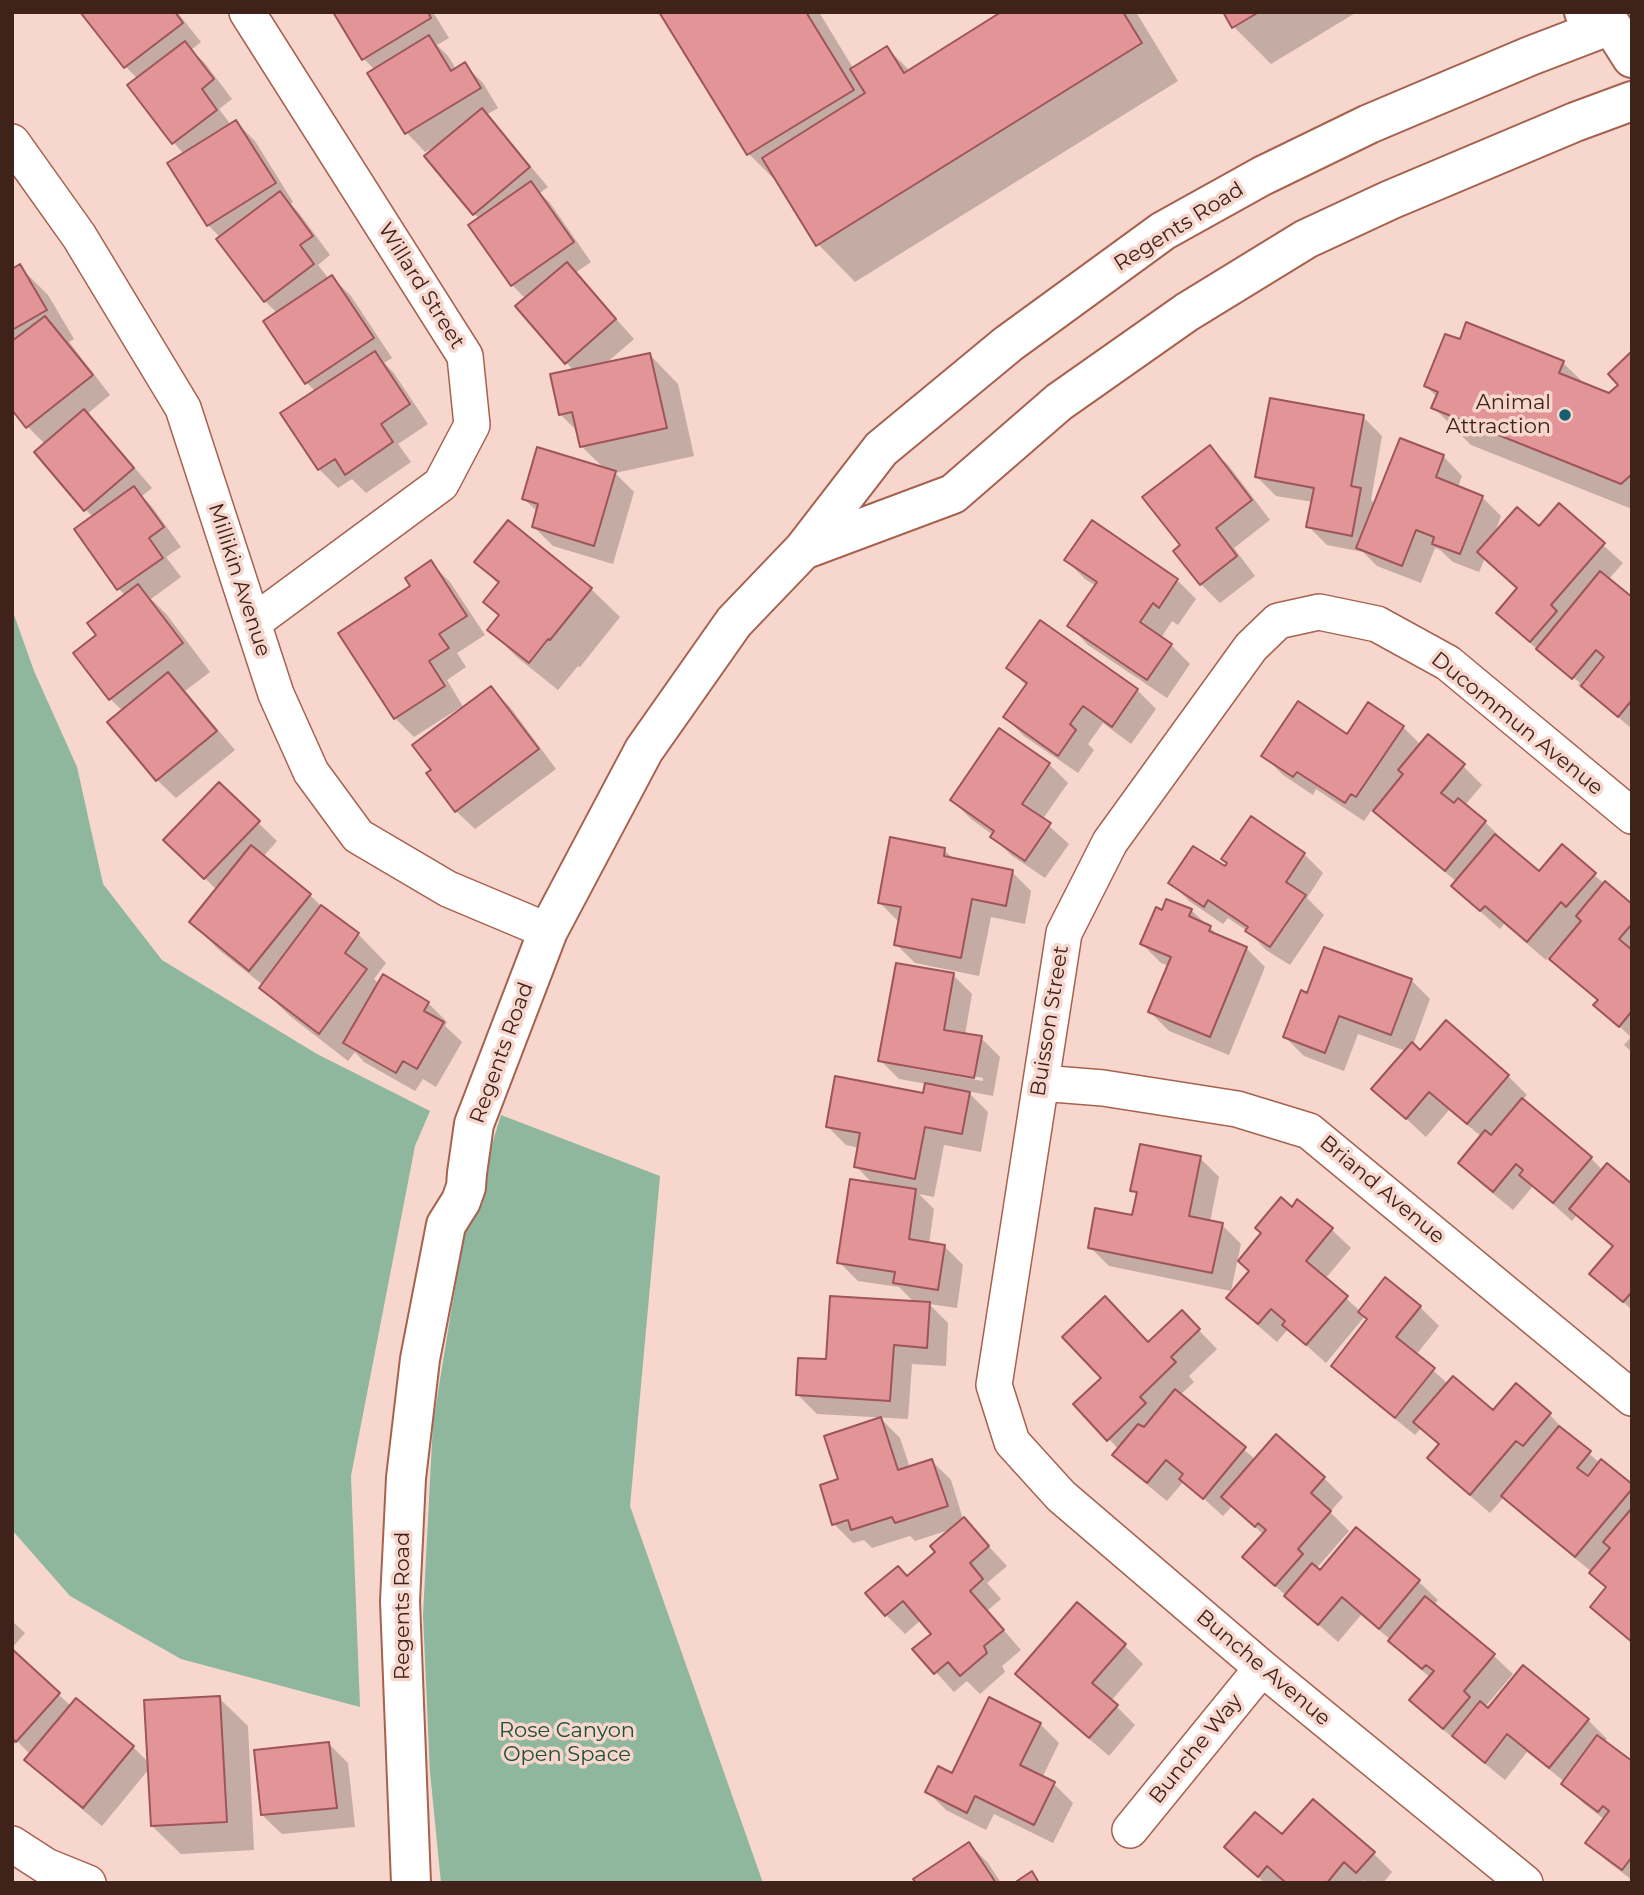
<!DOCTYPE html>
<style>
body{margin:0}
#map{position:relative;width:1644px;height:1895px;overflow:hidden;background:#f6d6cd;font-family:Montserrat,sans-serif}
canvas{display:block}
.frame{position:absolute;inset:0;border:14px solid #3f2219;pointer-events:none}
</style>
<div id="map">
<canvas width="1644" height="1895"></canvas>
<div class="frame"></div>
</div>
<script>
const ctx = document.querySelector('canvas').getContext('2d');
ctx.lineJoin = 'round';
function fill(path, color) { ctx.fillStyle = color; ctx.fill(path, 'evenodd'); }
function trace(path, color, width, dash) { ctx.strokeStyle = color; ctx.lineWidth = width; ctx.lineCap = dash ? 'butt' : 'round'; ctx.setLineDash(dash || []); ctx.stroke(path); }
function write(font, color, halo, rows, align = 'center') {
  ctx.font = font + ' Montserrat,sans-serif'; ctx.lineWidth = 7; ctx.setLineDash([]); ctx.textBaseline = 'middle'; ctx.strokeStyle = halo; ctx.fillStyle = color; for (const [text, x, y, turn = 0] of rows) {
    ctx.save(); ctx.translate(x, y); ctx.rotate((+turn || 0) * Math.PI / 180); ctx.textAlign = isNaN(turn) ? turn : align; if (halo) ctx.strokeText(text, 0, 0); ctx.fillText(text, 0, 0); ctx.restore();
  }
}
const green = new Path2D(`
 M12,609L34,671L77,767L103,884L162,960L317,1054L430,1111L415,1146L351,1476L360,1707L181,1659L70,1596L12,1530Z
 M501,1115L660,1176L630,1506L763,1883H441L430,1772L423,1615L433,1423L463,1238Z`);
const shadow = new Path2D(`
 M81,12H177L201,42L191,50L204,62L232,99L219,109L231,125L236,122L255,141L293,202L291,204L299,213L330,255L318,265L329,279L332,277L351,296L392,358L384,363L393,372L428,424L398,444L411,462L366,493L352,479L338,488L319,469L283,414L316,392L307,383L277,313L265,301L221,238L208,225L184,154L174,143L130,86L138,79L126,67L87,18Z
 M335,12H433L449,38L437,45L448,56L456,69L464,64L483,83L498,108L486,115L500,130L548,187L540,193L550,203L591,262L575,273L634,339L604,365L650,355L678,384L694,456L615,473L634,492L613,564L553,546L534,527L538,512L524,499L606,470L581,446L578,432L560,414L574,371L566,362L526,299L512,285L480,219L474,214L435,149L434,147L425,152L407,133L370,73L375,70L364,59Z
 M661,12H819L853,68L887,48L910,71L1005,12H1136L1178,81L855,282L818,244L783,188L749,154Z
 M1225,12H1357L1271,64L1234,27Z
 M20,267L48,295L74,339L69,342L110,395L87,414L103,431L152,488L142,496L153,508L181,547L166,557L181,577L151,599L167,615L210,672L185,691L235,750L176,798L157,780L123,711L110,699L75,653L99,635L126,596L119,589L77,529L93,517L86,510L46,445L27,426L12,407V271Z
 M1632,354V509L1471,445L1433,407L1437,397L1426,386L1563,363L1586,385L1610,395L1621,386Z
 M1363,417L1382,436L1371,500L1375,505L1401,440L1444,457L1462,476L1458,487L1482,497L1501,516L1494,535L1539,529L1559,506L1623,563L1608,580L1632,600V729L1593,695L1592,697L1578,685L1580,683L1556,663V667L1498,613L1518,589L1485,558L1479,572L1453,562L1440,550L1435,548L1421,583L1377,566L1363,552L1327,545L1308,526L1313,502L1276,496L1257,477Z
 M1210,447L1229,466L1270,520L1234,548L1255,576L1220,603L1201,584L1182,546Z
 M508,523L591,589L620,617L580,667L578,666L558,690L518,658L489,630L500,617L485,602L499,585L477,562Z
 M1092,523L1177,580L1196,599L1178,625L1172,621L1161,638L1171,645L1190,664L1167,698L1088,645L1070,626L1096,586L1085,579L1066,560Z
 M431,563L450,582L485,635L457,653L466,667L447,680L464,708L491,688L510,707L556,769L475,829L456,811L433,770L463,709L461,707L414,737L395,718L412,586Z
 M1008,668L1137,690L1156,709L1131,744L1103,723L1088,744L1094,750L1078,773L1024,736L1005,717L1027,686Z
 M1403,727L1421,745L1463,766L1482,785L1465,805L1485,822L1504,841L1503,843L1539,874L1594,875L1632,906V1052L1624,1045L1631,1037L1596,1005L1599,1001L1570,978L1552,959L1563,946L1560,944L1546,960L1504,924L1500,929L1473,905L1457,882L1394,829L1377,813L1376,815L1371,811L1364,821L1316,789L1313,795L1283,775L1264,756L1348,736Z
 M1049,764L1068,783L1042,820L1069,844L1045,878L1011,855L992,836L993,835L971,819L952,800Z
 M219,785L277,841L263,857L310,895L325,910L358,934L386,963L374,979L379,984L428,1003L447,1022L445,1026L462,1042L436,1087L423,1079L415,1091L364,1062L355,1052L348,1061L290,1016L261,988L263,985L219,950L191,922L217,890L185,859Z
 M1251,818L1304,854L1323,873L1307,898L1324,915L1290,965L1266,950L1250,933L1228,918L1223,924L1189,901L1171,882L1225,868Z
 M944,850L955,860L1012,872L1031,891L1025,924L991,917L979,976L915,963L896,944L898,921L879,902Z
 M1191,910L1220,937L1246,948L1265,967L1229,1055L1169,1031L1150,1012L1169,966L1161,963L1142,944L1163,912Z
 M953,975L972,994L965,1035L981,1038L1000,1057L993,1096L967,1091L988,1112L981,1152L944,1145L934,1197L919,1194L934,1209L929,1244L944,1246L963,1265L957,1308L929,1304L948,1323L946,1366L912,1364L908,1419L817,1414L798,1395L828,1361L915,1303L899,1287L858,1281L839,1262L873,1184L856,1166L859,1148L846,1145L827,1126L925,1095L927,1084L899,1079L880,1060ZM900,1063L983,1078V1081L900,1066Z
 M1411,980L1430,999L1413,1045L1420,1052L1508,1076L1527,1095L1522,1101L1591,1158L1603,1171L1632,1186V1310L1592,1274L1613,1248L1577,1215L1572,1221L1533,1186L1513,1210L1479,1182L1460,1163L1482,1137L1449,1110L1426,1137L1374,1089L1406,1051L1358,1034L1344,1071L1304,1056L1285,1037L1308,995Z
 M1200,1158L1219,1177L1210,1222L1222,1225L1241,1244L1231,1291L1109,1266L1090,1247L1134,1217L1138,1196L1132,1190Z
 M1298,1202L1332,1230L1351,1248L1325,1279L1360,1311L1385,1279L1420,1307L1439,1326L1416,1355L1448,1384L1493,1412L1516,1385L1550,1415L1568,1434L1567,1435L1600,1463L1632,1486V1643L1592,1607L1607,1589L1592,1572L1522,1515L1504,1497L1490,1513L1448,1477L1429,1458L1440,1446L1421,1428L1415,1435L1352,1384L1333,1366L1369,1320L1365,1316L1326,1363L1288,1329L1277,1342L1248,1317L1229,1298L1251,1272Z
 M1182,1313L1217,1349L1189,1376L1194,1382L1180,1395L1256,1460L1324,1478L1343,1497L1330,1512L1349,1531L1316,1569L1320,1572L1357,1529L1419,1582L1438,1600L1434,1605L1494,1656L1513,1674L1485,1707L1489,1710L1588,1720L1607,1739L1604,1742L1632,1763V1880L1607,1861L1588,1843L1605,1820L1583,1803L1564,1784L1565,1782L1527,1752L1505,1780L1430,1719L1412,1700L1431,1678L1409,1660L1390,1641L1391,1640L1361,1615L1338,1642L1264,1576V1535L1232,1506L1223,1516L1184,1481L1167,1501L1134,1474L1115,1455L1119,1450L1109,1439L1149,1344Z
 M881,1419L900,1438L910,1468L932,1461L951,1480L963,1519L1007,1566L987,1583L1001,1599L987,1611L1021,1650L1002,1666L1005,1672L980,1694L967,1681L954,1692L915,1649L933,1634L921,1620L905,1634L886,1615L908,1578L938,1552L952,1529L915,1541L910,1536L872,1548L864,1540L853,1543L834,1524L841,1480ZM857,1519L843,1523V1520Z
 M12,1621L25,1633L12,1648Z
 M1124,1645L1143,1664L1111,1701L1135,1725L1109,1756L1036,1693L1017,1674Z
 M12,1652L71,1706L133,1747L149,1763L219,1698L248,1726L254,1850L181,1854L152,1826L149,1769L102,1826L46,1779L27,1760L31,1755L17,1741L12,1746Z
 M990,1699L1040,1724L1059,1743L1042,1778L1054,1784L1073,1803L1053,1843L994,1814L986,1830L946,1810L927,1791L953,1776Z
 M329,1744L348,1763L355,1827L282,1834L262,1815Z
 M1282,1837L1373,1853L1392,1872L1383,1883H1367L1364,1880L1362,1883H1265L1245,1866Z
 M969,1844L988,1863L1001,1883H918Z`);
const building = new Path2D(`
 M80,12H175L183,23L124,68Z
 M333,12H428L431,18L362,60Z
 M659,12H806L854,90L747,155Z
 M1001,12H1123L1142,43L816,246L762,158L865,93L850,69L887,46L904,73Z
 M1223,12H1259L1232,28Z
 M429,35L451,71L465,62L481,88L405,134L367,73Z
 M185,41L214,79L202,89L217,110L172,144L127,85Z
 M482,108L530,167L473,215L424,156Z
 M236,120L276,183L207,226L167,163Z
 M531,181L574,242L511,286L468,225Z
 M280,191L313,236L300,245L314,264L264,302L216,239Z
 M567,262L616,319L565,364L515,306Z
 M20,264L47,310L12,330V269Z
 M332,275L374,338L305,384L263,321Z
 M45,316L93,375L26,428L12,410V341Z
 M1466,322L1564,361L1559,373L1609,393L1618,385L1608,374L1632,351V474L1621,484L1431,408L1438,392L1424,386L1445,334L1460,339Z
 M375,351L410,404L381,424L393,442L345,475L335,459L318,470L280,413Z
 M650,353L667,428L580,447L572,412L559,415L550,374Z
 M1270,398L1364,415L1351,486L1361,488L1352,536L1306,527L1314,488L1255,477Z
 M84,409L134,468L84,511L34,452Z
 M1400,438L1444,455L1436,477L1483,496L1460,554L1432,544L1434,537L1416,530L1402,566L1356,548Z
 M1210,445L1252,500L1216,528L1237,556L1200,585L1173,551L1180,545L1142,497Z
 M537,447L616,471L594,546L532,527L538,504L522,499Z
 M134,486L164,527L149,538L163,558L117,590L74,529Z
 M1559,503L1605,543L1551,605L1557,611L1530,642L1496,613L1517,588L1477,552L1517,507L1539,526Z
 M508,520L592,588L550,640L548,639L529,663L487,630L499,615L483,602L499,582L474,562Z
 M1092,520L1178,579L1159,608L1153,603L1140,622L1172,644L1147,680L1067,626L1097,582L1064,560Z
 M431,560L467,616L439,634L449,648L429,661L445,686L394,719L338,633L410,586L405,578Z
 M1600,571L1632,597V700L1618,717L1581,686L1604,657L1596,650L1572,679L1536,649Z
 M138,584L183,643L109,700L73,653L96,635L87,623Z
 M1040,620L1138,689L1112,727L1083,706L1070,724L1076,730L1058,756L1003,717L1027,683L1006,668Z
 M168,672L217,731L156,781L107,722Z
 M491,686L539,749L455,812L426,773L431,770L412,745Z
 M1298,701L1347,734L1368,702L1404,726L1356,797L1351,794L1345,803L1297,772L1293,777L1261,756Z
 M999,728L1050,763L1022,804L1051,823L1025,861L990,837L994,831L950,800Z
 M1428,734L1465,764L1441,793L1454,803L1458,798L1486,821L1445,871L1373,811L1403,774L1398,770Z
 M219,782L260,821L204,879L163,840Z
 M1251,816L1305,853L1286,882L1306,895L1270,947L1245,931L1248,927L1208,900L1204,907L1168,883L1193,846L1225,866L1227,863L1221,859Z
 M1495,834L1539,871L1562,844L1596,873L1566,907L1561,902L1527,942L1485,906L1480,911L1451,886Z
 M890,837L945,848L944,856L1013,870L1006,906L972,899L961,958L894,945L901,907L878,903Z
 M251,845L311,894L249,971L189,922Z
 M1605,881L1632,904V924L1619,939L1632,950V1011L1619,1027L1593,1005L1598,1000L1549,959L1581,921L1576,916Z
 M1166,899L1192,909L1189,916L1211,926L1209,931L1247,947L1210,1037L1148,1012L1171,957L1140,944L1156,907L1162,910Z
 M321,905L359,933L345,953L367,969L319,1034L259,988Z
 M1324,947L1412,979L1391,1035L1339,1016L1325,1053L1283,1037L1301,990L1307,993Z
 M896,963L954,973L944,1030L982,1036L974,1078L878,1061Z
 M383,974L429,1002L424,1011L444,1022L417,1069L403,1061L396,1073L343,1043Z
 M1446,1020L1509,1075L1467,1124L1429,1092L1406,1119L1371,1089L1412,1042L1420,1050Z
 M835,1076L923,1093L925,1083L970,1092L962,1134L925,1127L915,1179L854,1167L860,1133L826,1127Z
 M1522,1098L1592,1157L1553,1203L1519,1175L1523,1170L1516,1164L1493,1192L1458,1163L1485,1130L1491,1135Z
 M1140,1144L1201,1156L1189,1216L1223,1223L1212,1273L1088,1248L1095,1208L1132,1215L1137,1192L1130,1191Z
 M1607,1163L1632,1184V1292L1623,1302L1589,1274L1613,1246L1569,1209Z
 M850,1179L916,1189L909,1239L945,1245L938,1290L893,1283L895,1272L837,1263Z
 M1281,1197L1292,1207L1297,1199L1333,1228L1306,1261L1348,1296L1306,1345L1282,1325L1285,1321L1271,1309L1258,1324L1226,1298L1249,1271L1238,1261L1261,1233L1255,1228Z
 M1385,1277L1421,1306L1396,1337L1435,1368L1395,1418L1331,1366L1367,1319L1358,1312Z
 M830,1296L930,1302L927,1348L894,1345L890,1401L796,1395L798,1358L826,1359Z
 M1105,1296L1148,1342L1182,1310L1200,1329L1171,1357L1176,1362L1140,1397L1146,1403L1107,1441L1073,1404L1101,1378L1062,1337Z
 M1453,1376L1493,1410L1516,1383L1551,1413L1523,1446L1516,1441L1470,1495L1427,1458L1439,1444L1413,1422Z
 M1175,1389L1246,1447L1203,1499L1179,1479L1183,1474L1166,1460L1147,1483L1112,1455L1138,1424L1144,1427Z
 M881,1417L898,1470L932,1459L948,1506L895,1523L892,1517L851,1530L848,1520L832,1525L820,1485L838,1479L824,1436Z
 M1559,1426L1591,1451L1577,1468L1588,1476L1601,1459L1632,1484V1489L1575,1557L1501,1496Z
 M1276,1434L1325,1477L1311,1493L1331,1511L1298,1549L1303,1554L1275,1586L1242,1557L1266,1530L1258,1523L1255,1527L1221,1497Z
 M1632,1508V1642L1590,1607L1606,1587L1589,1573L1610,1548L1603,1542Z
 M964,1517L989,1546L970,1563L983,1579L970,1591L1004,1630L984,1646L987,1653L960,1676L948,1662L934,1674L912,1649L931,1634L903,1601L885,1616L865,1593L898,1566L907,1576L935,1552L930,1546Z
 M1356,1527L1420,1580L1379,1629L1342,1597L1318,1625L1284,1596L1312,1563L1320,1570Z
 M1425,1596L1495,1654L1464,1691L1470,1697L1443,1729L1409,1700L1434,1671L1426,1665L1422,1669L1388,1641Z
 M1077,1602L1126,1644L1092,1683L1118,1705L1089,1738L1015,1674Z
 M12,1649L60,1693L16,1742L12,1738Z
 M1523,1665L1589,1719L1549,1768L1507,1734L1485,1763L1452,1736L1480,1701L1488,1708Z
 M220,1696L227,1822L151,1826L144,1700Z
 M989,1697L1041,1723L1020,1765L1055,1782L1034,1825L975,1796L967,1813L925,1792L938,1766L952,1773Z
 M76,1698L134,1746L83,1808L24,1760Z
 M1597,1735L1632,1761V1857L1622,1870L1585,1843L1609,1811L1603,1806L1598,1812L1561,1784Z
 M329,1742L337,1808L261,1815L254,1750Z
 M1313,1799L1375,1852L1356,1873L1344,1862L1327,1883H1286L1267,1866L1258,1877L1224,1847L1255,1812L1282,1834Z
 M969,1842L996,1883H916L913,1879Z
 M1032,1871L1039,1883H1014Z`);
const minor = new Path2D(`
 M247,12L465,356L472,425L441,484L254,622
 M12,142L79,236L183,408L276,694L311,772L358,836L448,889L548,931
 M1041,1083L1103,1088L1237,1109L1309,1131L1632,1398
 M1130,1830L1262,1668
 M12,1844L46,1866L88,1883
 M1525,1883L1262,1668L1061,1496L1012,1442L994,1385L1064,933L1110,842L1251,647L1278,621L1319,612L1377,624L1448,663L1632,816`);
const tertiary = new Path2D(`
 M803,550L953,494L1059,402L1187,312L1306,239L1390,200L1575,122L1632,101
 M411,1883L400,1601L406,1478L420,1359L446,1225L461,1201L466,1187L467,1173L474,1124L548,931L644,750L734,622L803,550L881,449L1008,344L1163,231L1262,176L1369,124L1530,56L1611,25`);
const secondary = new Path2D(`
 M1584,12L1611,25L1632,58`);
const markers = [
 [1565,415,7,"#175f6f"]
];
const streetNames = [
 ["Regents Road",1179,227,-32],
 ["Willard Street",421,286,58],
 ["Millikin Avenue",239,580,72],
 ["Ducommun Avenue",1517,724,39],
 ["Buisson Street",1050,1021,-81],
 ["Regents Road",502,1053,-70],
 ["Briand Avenue",1382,1190,40],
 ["Regents Road",403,1606,-90],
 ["Bunche Avenue",1263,1668,40],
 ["Bunche Way",1196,1749,-51]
];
const poiNames = [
 ["Animal",1551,403],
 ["Attraction",1551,427]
];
const parkNames = [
 ["Rose Canyon",567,1731],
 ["Open Space",567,1755]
];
fill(green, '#8fb79e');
fill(shadow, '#0003');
fill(building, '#e29497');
trace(building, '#9d555a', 2);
trace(minor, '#a6624e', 38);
trace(tertiary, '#a6624e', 42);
trace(secondary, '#a6624e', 42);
trace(minor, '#fff', 35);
trace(tertiary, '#fff', 38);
trace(secondary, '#fff', 38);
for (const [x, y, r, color] of markers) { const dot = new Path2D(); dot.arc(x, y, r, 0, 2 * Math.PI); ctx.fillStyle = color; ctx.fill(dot); trace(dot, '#f6d6cd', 2.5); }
write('21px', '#3f2219', '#f6d6cd', streetNames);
write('21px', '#3f2219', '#f6d6cd', poiNames, 'right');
write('21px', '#1d4f34', '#f6d6cd', parkNames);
</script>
